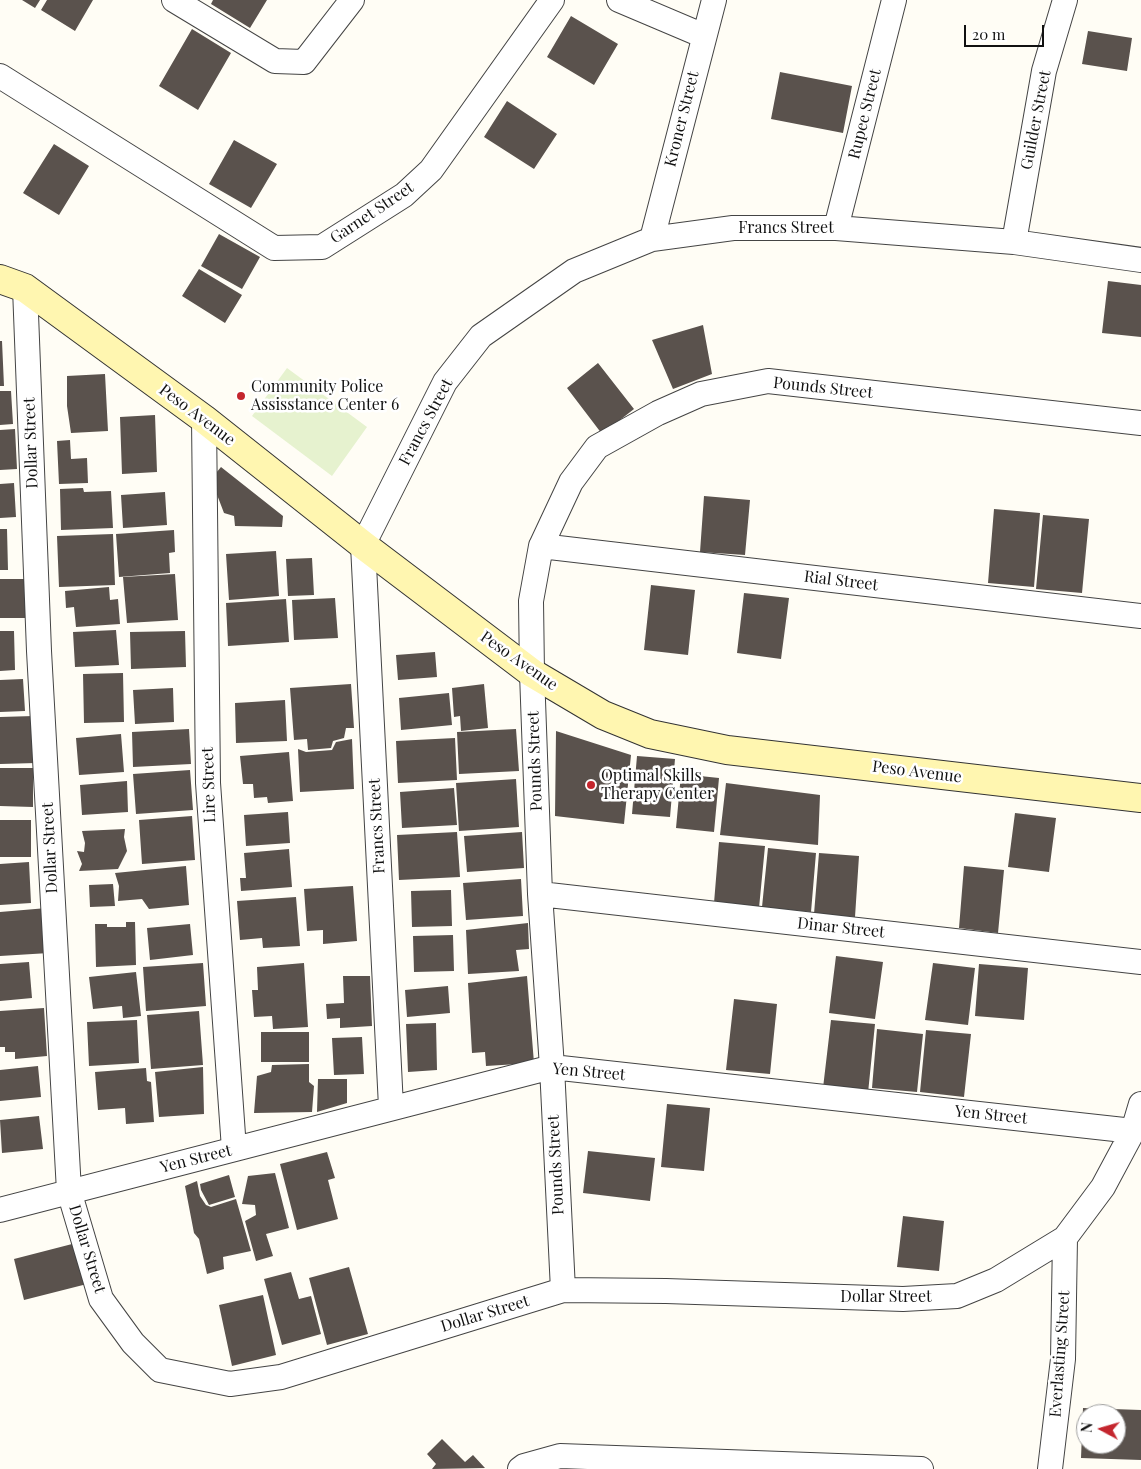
<!DOCTYPE html>
<style>
body{margin:0}
#map{position:relative;width:1141px;height:1469px;overflow:hidden;background:#fffdf5;font-family:"Playfair Display",serif}
canvas{display:block}
.north{position:absolute;left:1076px;top:1404px;width:50px;height:50px;box-sizing:border-box;background:#fff;border:1px solid #a0a0a0;border-radius:50%;rotate:276deg;font-size:14px;font-weight:700;line-height:20px;text-align:center;color:#111}
.north::after{content:'';display:block;margin:auto;width:18px;height:22px;background:#c4262e;clip-path:polygon(50% 0,100% 100%,50% 72%,0 100%)}
.scale{position:absolute;left:964px;top:25px;width:80px;height:22px;box-sizing:border-box;border:2px solid #111;border-top:0;padding-left:6px;font-size:15px;line-height:18px;white-space:nowrap;color:#111;-webkit-text-stroke:4px #fff;paint-order:stroke}
</style>
<div id="map">
<canvas width="1141" height="1469"></canvas>
<div class="north">N</div>
<div class="scale">20 m</div>
</div>
<script>
const ctx = document.querySelector('canvas').getContext('2d');
ctx.lineJoin = 'round';
function fill(path, color) { ctx.fillStyle = color; ctx.fill(path, 'evenodd'); }
function trace(path, color, width, dash) { ctx.strokeStyle = color; ctx.lineWidth = width; ctx.lineCap = dash ? 'butt' : 'round'; ctx.setLineDash(dash || []); ctx.stroke(path); }
function write(font, color, halo, rows, align = 'center') {
  ctx.font = font + ' "Playfair Display",serif'; ctx.lineWidth = 5; ctx.setLineDash([]); ctx.textBaseline = 'middle'; ctx.strokeStyle = halo; ctx.fillStyle = color; for (const [text, x, y, turn = 0] of rows) {
    ctx.save(); ctx.translate(x, y); ctx.rotate((+turn || 0) * Math.PI / 180); ctx.textAlign = isNaN(turn) ? turn : align; if (halo) ctx.strokeText(text, 0, 0); ctx.fillText(text, 0, 0); ctx.restore();
  }
}
const pitch = new Path2D(`
 M287,368L367,427L332,476L252,416Z`);
const building = new Path2D(`
 M22,0H40L35,8Z
 M47,0H93L75,31L41,10Z
 M213,0H267L250,28L211,4Z
 M571,16L618,44L594,85L547,57Z
 M192,29L231,53L198,110L159,86Z
 M1088,31L1132,38L1127,71L1082,64Z
 M780,72L852,86L843,133L771,119Z
 M507,101L557,134L534,169L484,137Z
 M234,140L277,164L251,208L209,184Z
 M54,144L89,166L59,215L23,193Z
 M219,234L260,257L242,289L201,266Z
 M199,269L242,295L225,323L182,296Z
 M1108,281L1141,285V337L1102,333Z
 M703,325L712,374L673,389L652,340Z
 M0,341H2L4,386H0Z
 M598,363L634,409L602,434L567,388Z
 M105,374L108,431L71,433L67,406V376Z
 M0,391H11L13,424L0,425Z
 M155,415L157,472L122,474L120,417Z
 M15,429L17,469L0,470V430Z
 M70,440L71,459L87,458L88,483L59,484L57,441Z
 M221,467L283,516L282,527L235,526L234,516L224,513L211,479Z
 M14,483L16,517L0,518V484Z
 M83,488L84,492L111,491L113,528L61,530L60,489Z
 M165,492L167,525L123,528L121,495Z
 M704,496L750,500L745,555L700,552Z
 M994,509L1040,513L1034,587L988,583Z
 M1043,515L1089,519L1082,593L1036,589Z
 M0,529H7L8,570H0Z
 M174,530L175,552L169,553L170,573L119,577L116,534Z
 M113,534L115,585L59,587L57,536Z
 M276,551L279,596L229,600L226,554Z
 M312,558L314,595L288,596L286,559Z
 M175,574L178,620L127,623L123,577Z
 M0,579H29V618H0Z
 M651,585L695,590L688,655L644,650Z
 M109,587L110,600L118,599L120,624L76,627L74,607L66,608L65,591Z
 M744,593L789,598L781,659L737,653Z
 M335,598L338,638L294,640L292,600Z
 M286,599L289,642L228,646L226,603Z
 M116,630L119,665L75,667L73,632Z
 M0,631H14L15,670L0,671Z
 M185,631L186,667L131,669L130,632Z
 M435,652L437,677L398,680L396,655Z
 M123,673L124,722L84,723L83,674Z
 M23,679L25,711L0,712V680Z
 M351,684L354,728H346L344,738L333,741L331,748L308,750L307,739L294,740L290,688Z
 M484,684L488,728L461,731L460,716L454,717L452,688Z
 M173,688L174,722L135,724L133,690Z
 M449,693L452,725L401,730L399,698Z
 M285,700L287,741L236,743L235,703Z
 M34,716L36,763L0,764V717Z
 M189,729L191,764L133,767L132,732Z
 M516,729L519,771L459,774L457,732Z
 M556,731L631,755L624,824L555,816Z
 M121,734L124,772L79,775L76,738Z
 M455,738L457,780L398,783L396,741Z
 M352,739L354,789L300,792L298,749L306,752L332,750L336,742Z
 M289,752L293,801L268,803L267,797L254,798L253,784H243L240,756Z
 M637,756L675,759L670,817L632,814Z
 M0,768H33V807L0,806Z
 M190,770L193,810L136,814L133,774Z
 M681,774L719,778L714,832L676,828Z
 M516,779L519,827L459,831L456,783Z
 M127,781L128,812L82,815L80,785Z
 M726,783L820,795L818,845L720,835Z
 M454,788L457,825L402,828L400,792Z
 M288,812L290,843L246,846L244,815Z
 M1015,813L1056,818L1049,872L1008,867Z
 M192,816L195,860L142,864L139,820Z
 M0,820H31V857H0Z
 M125,829L124,837L127,851L118,869L79,871L82,864L77,851L84,852L85,843L82,831Z
 M457,832L460,877L399,880L397,835Z
 M522,832L524,868L467,872L464,836Z
 M719,842L765,846L759,908L714,903Z
 M768,848L816,853L811,912L762,907Z
 M289,849L292,887L241,891L240,878H246L244,853Z
 M819,853L859,856L855,917L814,914Z
 M29,862L31,903L0,905V864Z
 M186,866L189,905L149,909L142,899L118,901L119,886L115,873Z
 M964,866L1004,870L998,933L959,928Z
 M521,879L523,916L466,920L463,883Z
 M113,884L115,906L90,907L89,885Z
 M353,886L357,941L323,944V930L307,931L304,889Z
 M451,890L452,926L412,927L411,891Z
 M296,897L300,946L263,948L262,938L240,940L237,901Z
 M47,908L49,953L0,956V912Z
 M126,922H135L136,965L96,967L95,924H107V927H126Z
 M528,923L529,949L516,950L519,971L468,974L466,930Z
 M190,924L193,955L150,960L147,928Z
 M453,935L454,971L414,972L413,936Z
 M836,956L883,962L875,1019L829,1013Z
 M29,962L32,998L0,1001V964Z
 M203,963L206,1006L146,1011L143,967Z
 M304,963L308,1027L273,1029L272,1016L254,1017L252,990H258L257,967Z
 M933,963L975,968L968,1025L925,1020Z
 M979,964L1028,968L1024,1020L975,1016Z
 M136,972L141,1016L123,1018L122,1006L93,1009L89,977Z
 M343,976H370L372,1026L340,1028V1018L327,1019L326,1004L344,1003Z
 M527,976L534,1063L486,1066L485,1052L472,1053L468,983Z
 M448,986L450,1013L407,1017L405,990Z
 M734,999L777,1004L770,1074L726,1070Z
 M44,1008L47,1056L15,1059V1052H5V1047H0V1011Z
 M199,1011L203,1065L151,1069L147,1015Z
 M137,1020L139,1063L89,1066L87,1022Z
 M831,1020L875,1024L868,1093L823,1088Z
 M436,1023L437,1070L408,1072L406,1024Z
 M877,1029L923,1034L917,1092L872,1088Z
 M926,1030L971,1034L964,1097L920,1092Z
 M261,1032H309V1062H261Z
 M362,1037L364,1074L334,1075L332,1038Z
 M309,1064V1082L314,1086L312,1112L254,1113L257,1076L271,1072L272,1065Z
 M38,1066L41,1097L0,1101V1070Z
 M203,1067L204,1114L159,1117L155,1072Z
 M146,1068L147,1081L151,1082L154,1122L126,1124L125,1108L98,1110L95,1072Z
 M318,1079H347V1103L317,1112Z
 M667,1104L710,1108L704,1171L661,1167Z
 M39,1116L43,1149L2,1153L0,1120Z
 M588,1151L655,1158L650,1201L583,1193Z
 M327,1152L335,1178L328,1180L338,1219L297,1230L280,1164Z
 M275,1173L289,1228L266,1234L273,1256L256,1261L245,1221L256,1215L255,1205L242,1204L248,1176Z
 M229,1175L235,1197L209,1205L201,1190L200,1184Z
 M197,1181L200,1196L206,1205L211,1207L236,1199L251,1251L223,1257L224,1269L207,1274L199,1239L194,1233L185,1186Z
 M903,1216L944,1221L939,1271L897,1267Z
 M76,1243L87,1284L24,1300L14,1259Z
 M349,1267L368,1334L327,1345L309,1278Z
 M291,1272L299,1299L311,1296L321,1334L282,1345L264,1279Z
 M263,1295L276,1355L232,1366L219,1305Z
 M1083,1408L1141,1410V1460L1081,1458ZM1086,1414H1116V1444H1086Z
 M442,1439L465,1462L473,1455L485,1468L432,1469L436,1464L427,1454Z`);
const street = new Path2D(`
 M174,0L275,61L304,62L352,0
 M619,0L704,36
 M0,76L274,248L322,247L404,195L431,170L552,0
 M836,228L894,0
 M652,239L714,0
 M1014,242L1044,71L1065,0
 M25,288L39,651L69,1191L101,1299L133,1343L160,1370L230,1384L281,1377L563,1290L666,1291L903,1299L957,1296L996,1280L1065,1238L1103,1187L1133,1131L1141,1104
 M204,419L208,783L234,1149
 M541,546L1141,616
 M540,894L1141,962
 M391,1107L363,545L445,382L481,336L574,271L652,239L733,228H836L1014,242L1141,260
 M0,1210L552,1067L1133,1131
 M563,1290L552,1067L540,894L532,673L531,601L541,546L571,482L597,447L658,413L701,394L768,381L1141,423
 M520,1469L524,1466L560,1456L921,1469
 M1050,1469L1063,1359L1065,1238`);
const secondary = new Path2D(`
 M0,279L25,288L204,419L363,545L532,673L603,715L650,734L727,750L1141,798`);
const markers = [
 [241,396,5,"#c4262e"],
 [591,785,5,"#c4262e"]
];
const streetNames = [
 ["Rupee Street",865,114,-76],
 ["Kroner Street",682,119,-76],
 ["Guilder Street",1036,120,-79],
 ["Garnet Street",372,213,-34],
 ["Francs Street",786,228],
 ["Pounds Street",823,388,6],
 ["Peso Avenue",197,415,37],
 ["Francs Street",426,422,-62],
 ["Dollar Street",31,443,-92],
 ["Rial Street",841,581,7],
 ["Peso Avenue",519,661,35],
 ["Pounds Street",535,761,-92],
 ["Peso Avenue",917,772,7],
 ["Lire Street",209,785,-92],
 ["Francs Street",377,826,-93],
 ["Dollar Street",50,848,-93],
 ["Dinar Street",841,928,6],
 ["Yen Street",589,1072,5],
 ["Yen Street",991,1115,6],
 ["Yen Street",196,1159,-14],
 ["Pounds Street",556,1165,-93],
 ["Dollar Street",87,1249,73],
 ["Dollar Street",886,1297],
 ["Dollar Street",485,1314,-17],
 ["Everlasting Street",1060,1354,-86]
];
const poiNames = [
 ["Community Police",251,387],
 ["Assisstance Center 6",251,405],
 ["Optimal Skills",601,776],
 ["Therapy Center",601,794]
];
fill(pitch, '#e6f2cf');
fill(building, '#5a524d');
trace(street, '#444', 26);
trace(secondary, '#333', 30);
trace(street, '#fff', 24);
trace(secondary, '#fff6b0', 28);
for (const [x, y, r, color] of markers) { const dot = new Path2D(); dot.arc(x, y, r, 0, 2 * Math.PI); ctx.fillStyle = color; ctx.fill(dot); trace(dot, '#fff', 2); }
write('16px', '#111', '#fff', streetNames);
write('16px', '#111', '#fff', poiNames, 'left');
</script>
